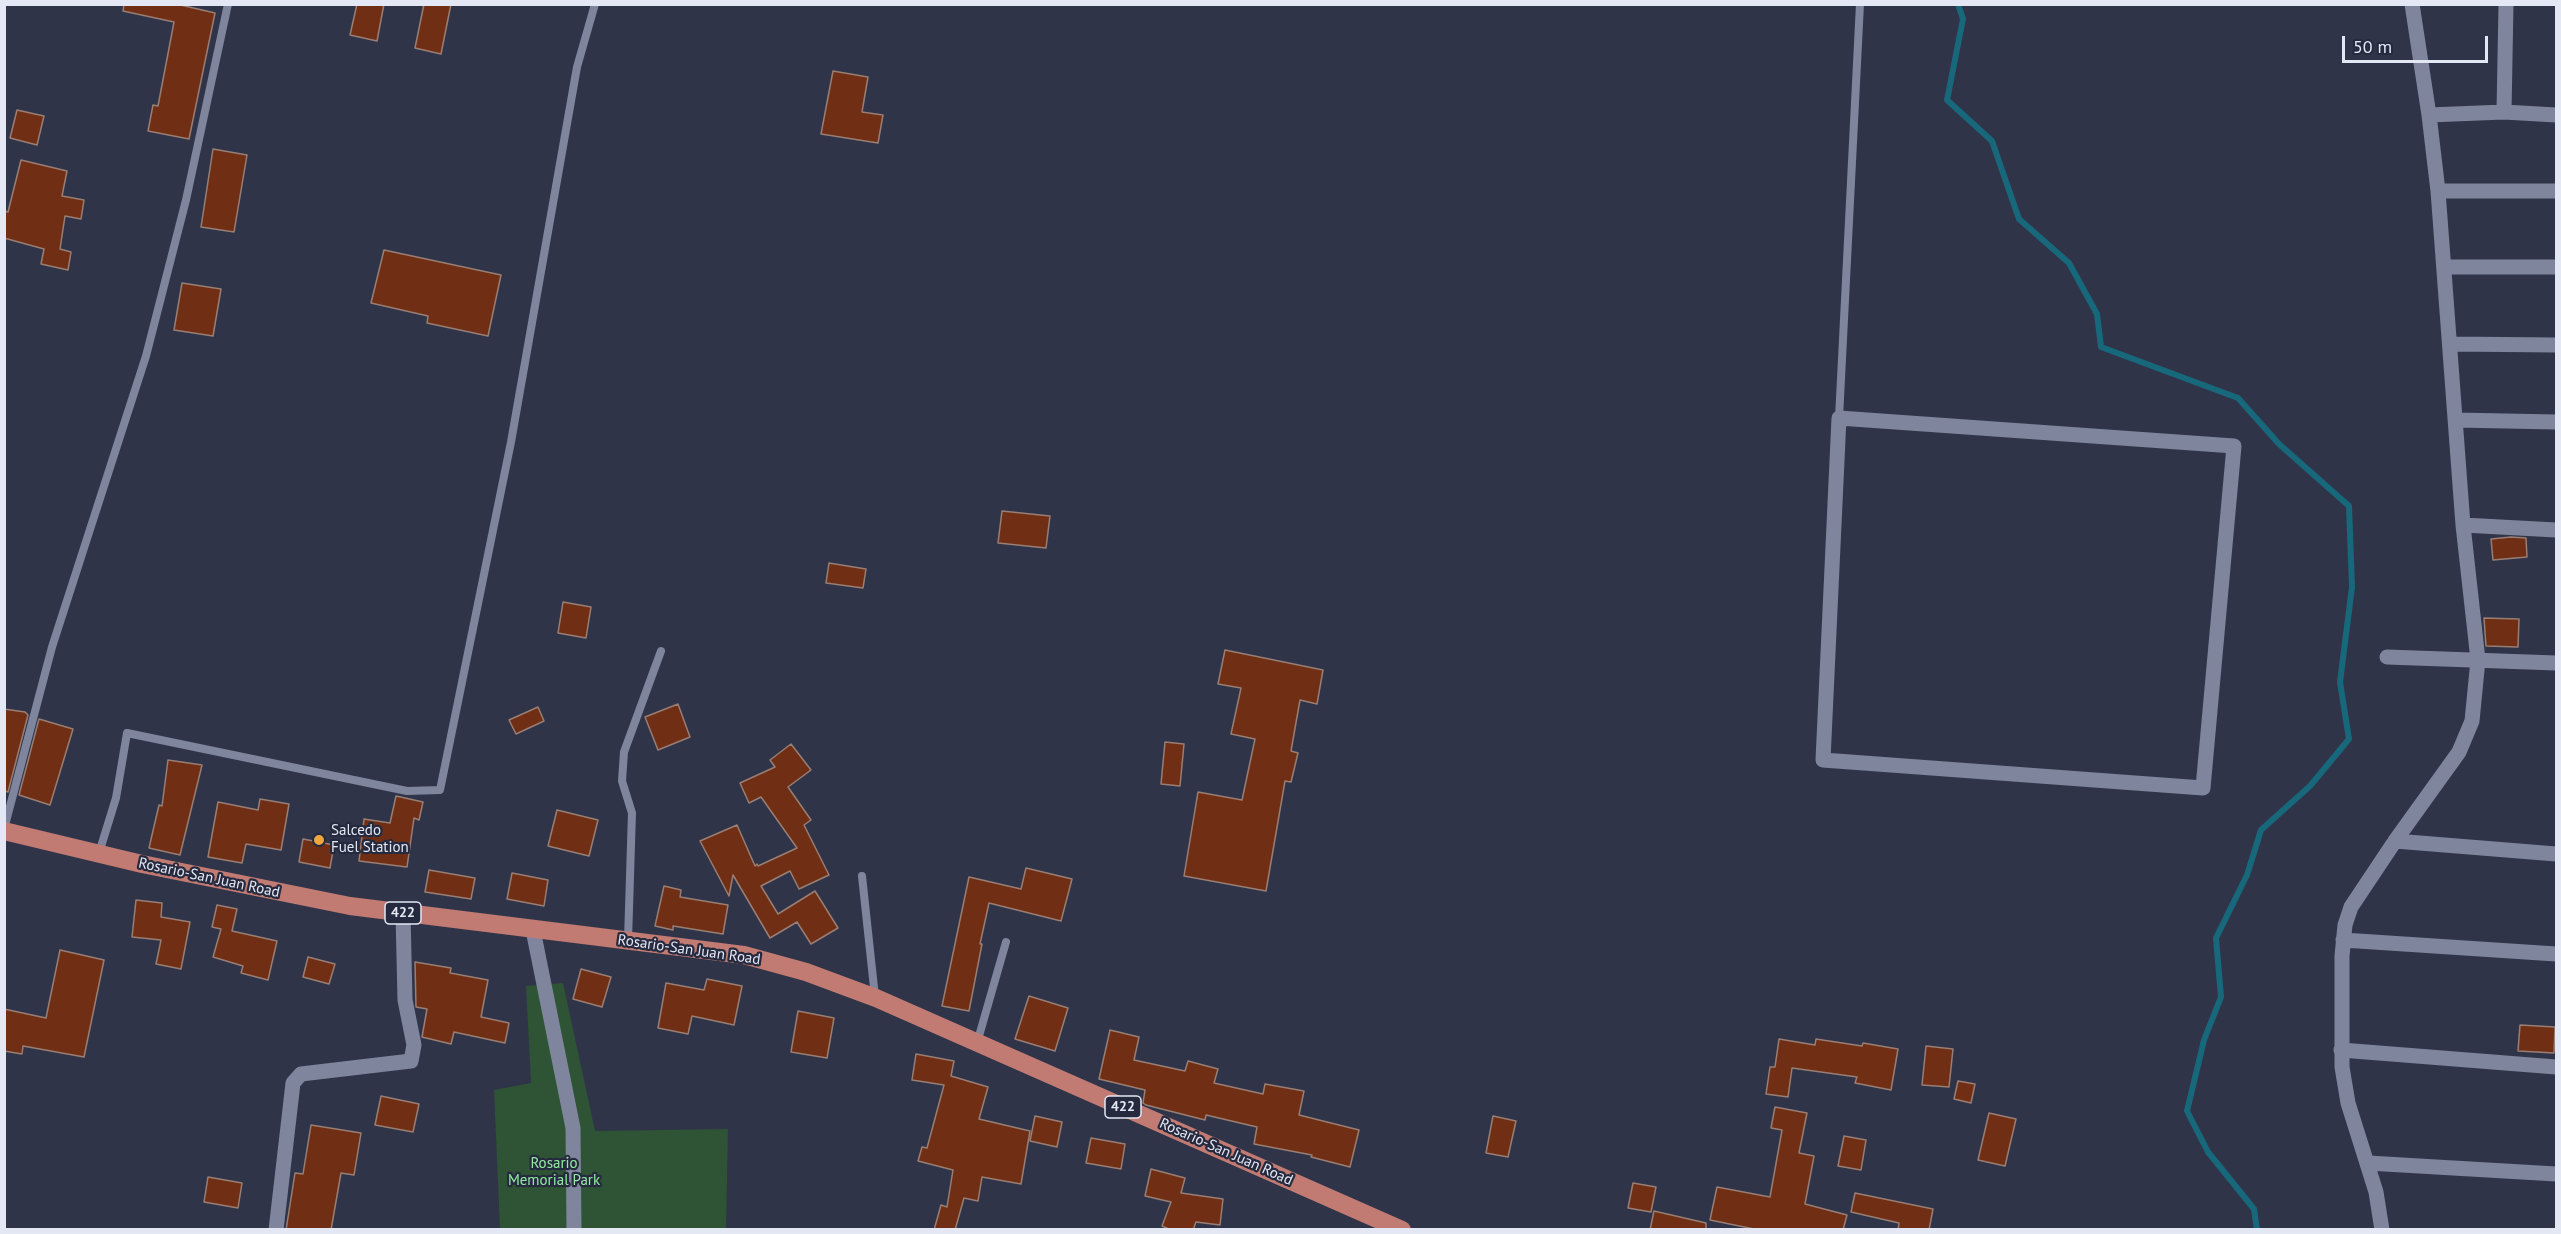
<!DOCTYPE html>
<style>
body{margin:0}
#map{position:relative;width:2561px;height:1234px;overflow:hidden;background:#303449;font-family:"PT Sans",sans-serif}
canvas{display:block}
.frame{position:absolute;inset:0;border:6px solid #e4e7f4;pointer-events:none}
.scale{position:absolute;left:2342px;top:36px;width:146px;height:27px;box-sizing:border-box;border:3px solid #e4e7f4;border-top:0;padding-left:8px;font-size:18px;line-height:21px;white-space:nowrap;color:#e4e7f4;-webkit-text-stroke:4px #262a3e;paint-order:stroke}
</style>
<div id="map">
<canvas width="2561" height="1234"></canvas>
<div class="frame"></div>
<div class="scale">50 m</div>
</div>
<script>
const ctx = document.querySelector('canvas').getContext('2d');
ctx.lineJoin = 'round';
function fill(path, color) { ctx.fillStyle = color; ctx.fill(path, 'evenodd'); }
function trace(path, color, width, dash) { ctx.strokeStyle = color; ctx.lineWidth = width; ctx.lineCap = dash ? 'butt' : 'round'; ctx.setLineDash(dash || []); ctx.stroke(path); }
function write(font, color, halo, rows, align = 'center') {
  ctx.font = font + ' "PT Sans",sans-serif'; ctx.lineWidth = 4.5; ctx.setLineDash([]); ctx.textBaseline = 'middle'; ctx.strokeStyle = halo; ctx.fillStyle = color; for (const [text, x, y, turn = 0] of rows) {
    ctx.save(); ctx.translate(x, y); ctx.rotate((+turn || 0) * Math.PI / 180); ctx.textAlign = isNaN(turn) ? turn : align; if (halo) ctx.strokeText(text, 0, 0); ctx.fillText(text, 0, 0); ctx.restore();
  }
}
const green = new Path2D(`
 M563,983L595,1131L728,1129L726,1229H500L494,1090L531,1083L526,986Z`);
const stream = new Path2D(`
 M1958,4L1963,19L1947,100L1992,141L2019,219L2069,263L2097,314L2101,347L2238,398L2279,444L2349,506L2352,587L2340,682L2349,739L2310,786L2261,830L2247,875L2216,938L2221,997L2204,1040L2187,1111L2208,1152L2254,1209L2257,1230`);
const building = new Path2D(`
 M124,4H176L215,13L189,139L148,131L153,105L158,106L174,22L123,11Z
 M357,4H384L377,41L350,35Z
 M424,4H451L441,54L415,48Z
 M833,71L868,77L862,112L883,115L878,143L821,134Z
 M17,110L44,116L37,145L10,138Z
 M213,149L247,155L234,232L201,227Z
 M21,160L67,171L62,196L84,200L81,219L65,216L60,249L71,252L68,270L41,264L44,249L4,238V211L8,212Z
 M384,250L501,275L488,336L427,323L428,316L371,303Z
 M182,283L221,289L213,336L174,330Z
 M1002,511L1050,516L1046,548L998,543Z
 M2511,537L2526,538L2527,557L2493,560L2491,539Z
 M829,563L866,569L863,588L826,583Z
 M563,602L591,607L586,638L558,633Z
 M2484,618L2519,619L2518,647L2486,646Z
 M1225,650L1323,670L1317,704L1300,700L1291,751L1298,753L1291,782L1285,781L1266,891L1184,876L1198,792L1242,800L1255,739L1231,734L1241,688L1218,684Z
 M678,704L690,737L658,750L645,717Z
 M538,707L544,721L516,734L509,720Z
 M4,709L25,712L28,715L8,792L4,791Z
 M39,719L73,729L50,805L19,795Z
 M1165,742L1184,744L1180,786L1161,784Z
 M791,744L811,770L788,787L811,820L804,825L829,875L799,889L790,871L761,886L778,914L815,891L838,928L811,944L797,922L770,938L733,875L729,896L700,841L737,825L755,866L757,864L758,866L797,848L761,797L749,803L740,783L775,767L770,760Z
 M168,760L202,765L180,855L149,848L159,805L162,806Z
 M396,796L423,802L419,820L414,818L407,867L359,861L364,819L390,823Z
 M260,799L289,804L281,850L246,844L242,863L208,857L218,802L258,810Z
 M557,810L598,820L589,856L548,846Z
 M303,839L334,845L330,868L299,862Z
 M1026,868L1072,879L1061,921L989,903L980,944H982L969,1011L942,1006L969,877L1021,889Z
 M429,870L475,878L471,899L425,892Z
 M512,873L548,880L544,906L507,899Z
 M664,886L681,890L680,897L728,905L723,934L673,926V930L655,926Z
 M136,900L162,903L161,917L190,922L181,969L156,964L161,940L132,937Z
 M217,905L237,909L232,931L277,941L268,980L241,973L243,966L213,957L221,929L212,927Z
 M60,950L104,960L84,1057L23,1046L22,1054L4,1051V1009L46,1018Z
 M308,957L335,964L329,984L303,977Z
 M415,962L451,968L450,973L488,980L481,1017L509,1023L505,1043L454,1032L451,1044L422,1037L427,1009L416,1007Z
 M581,969L611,977L602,1007L573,999Z
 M707,979L742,986L734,1025L692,1016L688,1034L658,1028L666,983L704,990Z
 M1029,996L1068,1008L1055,1051L1015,1039Z
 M798,1011L834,1018L827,1058L791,1052Z
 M2520,1025L2555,1027L2554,1053L2518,1051Z
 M1110,1030L1139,1037L1134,1060L1185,1071L1188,1061L1218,1069L1214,1083L1263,1094L1265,1084L1304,1091L1299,1115L1359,1130L1350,1167L1311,1157L1312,1155L1254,1144L1257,1127L1206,1115L1205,1120L1146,1105L1143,1103L1145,1090L1099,1079Z
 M1779,1039L1815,1045L1816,1039L1862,1046L1863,1043L1898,1049L1891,1090L1855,1083L1857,1077L1792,1068L1788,1097L1766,1094L1770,1067H1775Z
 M1926,1046L1953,1049L1949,1087L1922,1085Z
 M916,1054L954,1061L951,1076L988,1087L979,1119L1030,1131L1021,1184L982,1177L978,1201L964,1198L955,1230H934L941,1205L947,1207L953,1170L918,1161L922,1147L927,1148L944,1085L912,1080Z
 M1958,1081L1975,1084L1971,1103L1954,1099Z
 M381,1096L419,1104L413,1132L375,1125Z
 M1775,1107L1807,1113L1799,1153L1814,1156L1805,1204L1847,1215L1843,1230H1759L1710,1220L1717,1187L1770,1197L1782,1130L1771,1128Z
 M1989,1113L2016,1119L2005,1166L1978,1160Z
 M1035,1116L1062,1122L1057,1147L1030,1141Z
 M1493,1116L1516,1121L1508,1157L1486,1153Z
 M311,1125L361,1133L354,1175L341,1173L331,1230H286L295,1173L303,1174Z
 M1844,1136L1866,1140L1861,1170L1838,1166Z
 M1091,1138L1125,1144L1121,1169L1086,1163Z
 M1151,1169L1185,1178L1181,1193L1223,1199L1220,1225L1196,1222L1193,1230H1171L1162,1226L1171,1202L1145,1196Z
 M208,1177L242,1183L238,1208L204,1202Z
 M1633,1183L1656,1187L1651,1212L1628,1208Z
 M1855,1193L1933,1209L1929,1230H1898L1899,1223L1851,1212Z
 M1654,1211L1706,1223V1230H1650Z`);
const service = new Path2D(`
 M1839,418L1860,4
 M4,829L52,647L146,356L186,200L228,4
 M99,853L116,798L127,733L407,791L440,790L511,442L577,67L595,4
 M862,876L875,997
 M628,940L632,813L622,781L624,752L661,651
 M977,1043L1006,942`);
const minor = new Path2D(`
 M2504,112L2506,4
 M2429,115L2504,112L2556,115
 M2438,191H2556
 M2445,267H2556
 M2451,344L2556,345
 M1839,418L2234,446L2203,788L1823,760Z
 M2456,420L2556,422
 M2463,525L2556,530
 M2387,657L2556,663
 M2395,841L2556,854
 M533,930L573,1128L574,1230
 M2343,940L2556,954
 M2341,1050L2556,1067
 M2368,1163L2556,1174
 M276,1230L293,1083L301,1074L411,1061L414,1045L405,1000L403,913
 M2382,1230L2376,1192L2348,1103L2342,1067V956L2345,925L2351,907L2395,841L2459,752L2472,721L2478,660L2463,525L2438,191L2429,115L2412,4`);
const primary = new Path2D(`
 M4,831L142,864L350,906L744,955L806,972L876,998L1402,1230`);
const markers = [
 [319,840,6,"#f0a63f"]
];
const shields = [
 [403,913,36],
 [1123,1107,36]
];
const shieldNames = [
 ["422",403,913],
 ["422",1123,1107]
];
const poiNames = [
 ["Salcedo",331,831],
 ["Fuel Station",331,848]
];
const streetNames = [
 ["Rosario-San Juan Road",209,878,12],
 ["Rosario-San Juan Road",689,950,8],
 ["Rosario-San Juan Road",1226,1152,24]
];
const parkNames = [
 ["Rosario",554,1164],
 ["Memorial Park",554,1181]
];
fill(green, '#2e5335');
trace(stream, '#18687c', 6);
fill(building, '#702f15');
trace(building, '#997e74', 1.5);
trace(service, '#7f859d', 8);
trace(minor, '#7f859d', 15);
trace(primary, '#c17b73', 18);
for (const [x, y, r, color] of markers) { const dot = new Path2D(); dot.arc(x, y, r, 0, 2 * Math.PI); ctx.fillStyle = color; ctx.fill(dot); trace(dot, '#262a3e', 2); }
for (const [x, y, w] of shields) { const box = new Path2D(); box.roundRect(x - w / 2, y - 11, w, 22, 4.5); ctx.fillStyle = '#262a3e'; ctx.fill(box); trace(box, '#e4e7f4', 1.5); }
write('bold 14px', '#e4e7f4', null, shieldNames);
write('15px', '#e4e7f4', '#262a3e', poiNames, 'left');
write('15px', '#e4e7f4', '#262a3e', streetNames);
write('15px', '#93eaa3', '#262a3e', parkNames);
</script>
